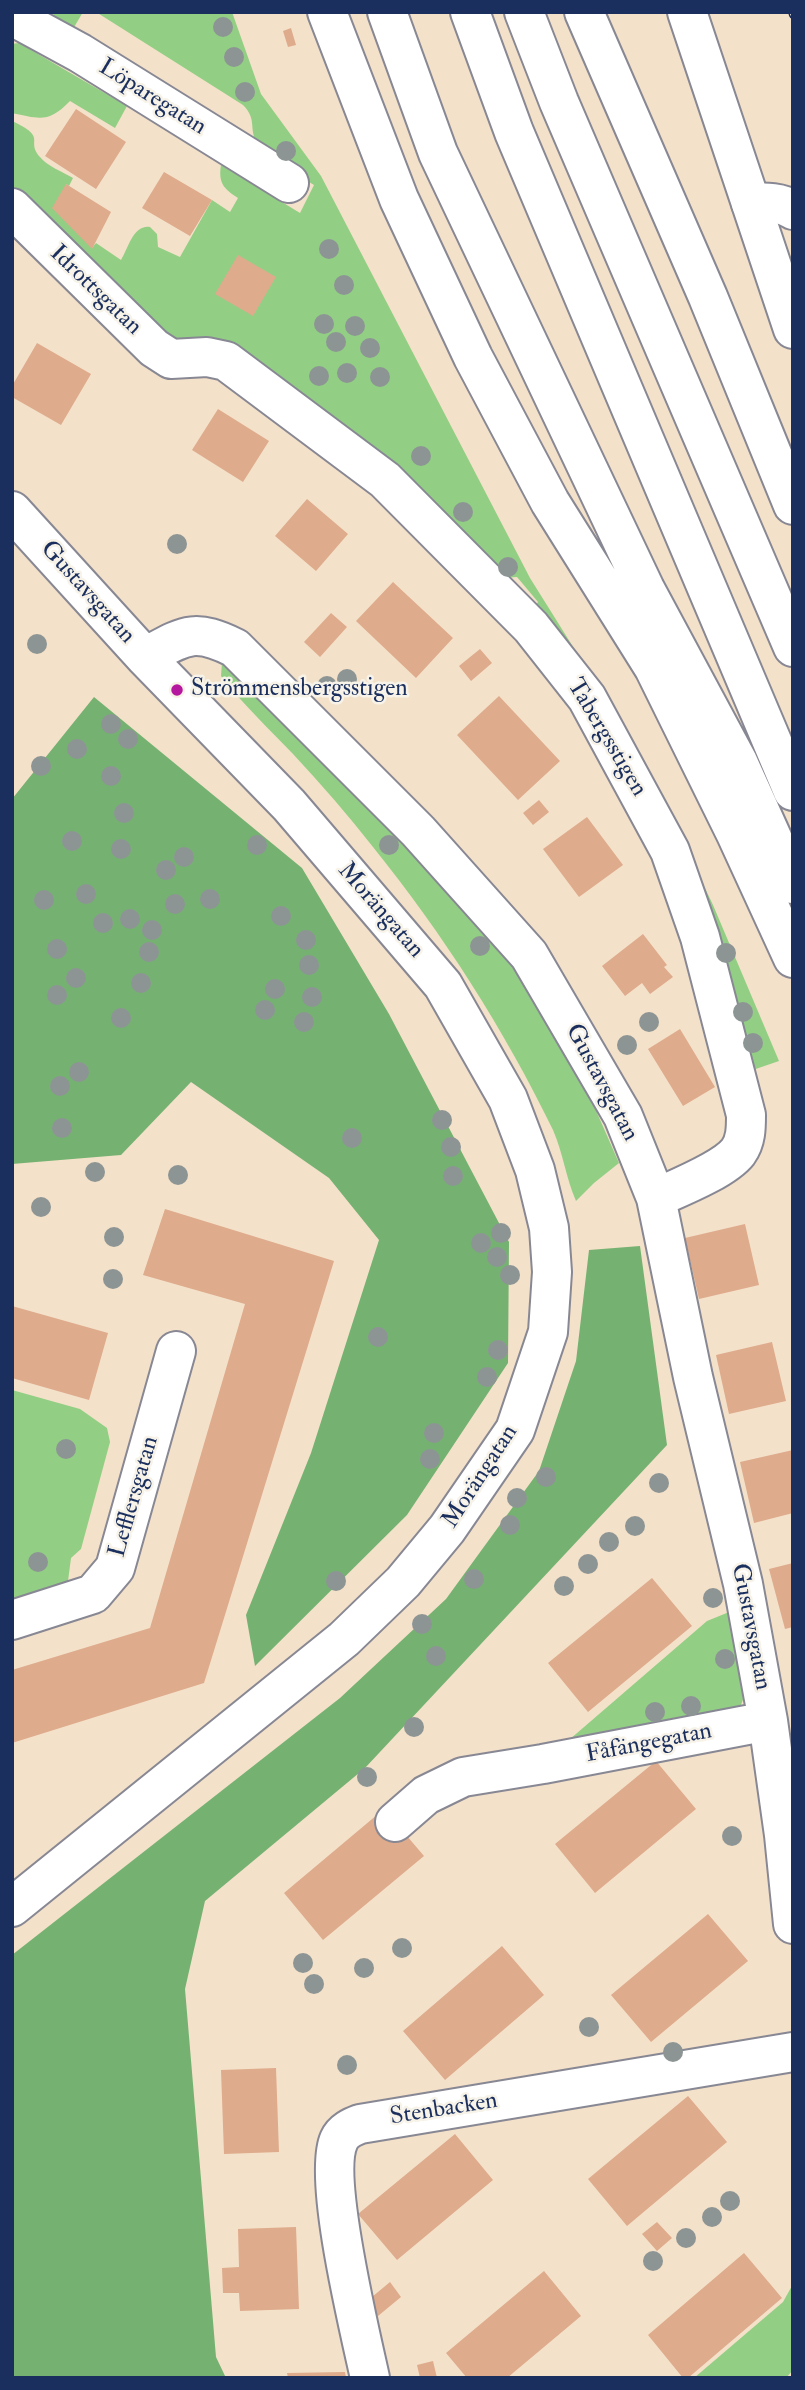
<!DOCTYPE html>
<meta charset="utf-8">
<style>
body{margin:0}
#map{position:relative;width:805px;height:2390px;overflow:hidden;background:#f4e1c9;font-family:"IM FELL Double Pica",serif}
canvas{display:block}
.frame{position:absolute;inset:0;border:14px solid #1b2f5e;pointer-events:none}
</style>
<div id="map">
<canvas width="805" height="2390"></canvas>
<div class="frame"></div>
</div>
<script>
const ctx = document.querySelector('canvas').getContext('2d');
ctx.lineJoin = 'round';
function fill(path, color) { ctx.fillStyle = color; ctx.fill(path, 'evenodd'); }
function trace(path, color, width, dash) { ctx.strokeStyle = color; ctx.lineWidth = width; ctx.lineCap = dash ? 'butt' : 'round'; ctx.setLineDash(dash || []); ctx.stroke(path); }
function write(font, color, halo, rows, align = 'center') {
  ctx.font = font + ' "IM FELL Double Pica",serif'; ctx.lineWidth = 5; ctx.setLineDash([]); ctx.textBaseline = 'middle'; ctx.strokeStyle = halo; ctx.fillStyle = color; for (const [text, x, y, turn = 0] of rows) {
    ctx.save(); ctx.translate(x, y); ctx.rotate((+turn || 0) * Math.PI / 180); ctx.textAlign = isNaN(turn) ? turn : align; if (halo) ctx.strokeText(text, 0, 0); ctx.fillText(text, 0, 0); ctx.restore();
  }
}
const green = new Path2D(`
 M53,12H83L73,29L54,17Z
 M96,12H232L261,94L321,176L530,578L630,738L666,806L713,905L779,1061L744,1073L721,993L530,613L538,602L517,577L503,578L173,341L12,193V121C49,138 25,140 40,157C47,166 63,172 73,178L69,186L66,184L92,248L96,243L121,260C129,247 133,225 150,227L157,234L158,247L180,257L212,200L230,212L238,198C224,189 218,183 221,165L300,213L314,185C298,174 266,159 256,141C249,128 257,119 243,105Z
 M19,43L127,106L115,128L70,101C49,123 40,119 12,113V44Z
 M222,662L356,786L493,939L527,983L580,1074L619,1163L594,1183L576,1201C566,1178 563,1153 553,1130C504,1029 443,934 373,847C348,815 321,784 293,754C270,730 245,706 224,680L221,676Z
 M12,1390L80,1409L107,1428L110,1442L81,1549L71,1558L68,1581L63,1585L12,1600Z
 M734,1610L747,1688L741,1705L724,1716L562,1746L707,1621Z
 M793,2284V2370L786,2378H694L783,2302Z`);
const forest = new Path2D(`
 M94,697L302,868L389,1014L509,1242L508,1363L407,1515L255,1666L246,1615L311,1453L379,1240L329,1178L191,1082L121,1155L12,1164V799Z
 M640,1246L667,1445L365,1768L205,1901L185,1989L216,2357L226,2378H12V1955L340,1698L446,1599L539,1471L576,1361L589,1250Z`);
const building = new Path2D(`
 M291,28L296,45L288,47L283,31Z
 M76,109L126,142L96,189L45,156Z
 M164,172L212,200L190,236L142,208Z
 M66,184L111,212L92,249L52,208Z
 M238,255L276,277L253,316L215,294Z
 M37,343L91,374L61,425L12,397V386Z
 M218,409L269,441L243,482L192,450Z
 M307,499L348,534L316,571L275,536Z
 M393,582L453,638L416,678L356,621Z
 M331,613L347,627L320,657L304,642Z
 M480,649L492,663L471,681L459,666Z
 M499,696L560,761L518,800L457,735Z
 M539,800L549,812L533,825L523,813Z
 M587,817L623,865L579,897L543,849Z
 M643,934L667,965L664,967L673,977L650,994L642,983L625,996L602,966Z
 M680,1029L715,1087L683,1106L648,1049Z
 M165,1209L334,1261L204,1683L12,1743V1670L150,1628L245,1304L143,1275Z
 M745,1224L759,1285L699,1299L685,1238Z
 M12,1306L108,1333L89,1400L12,1378Z
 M772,1342L786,1401L729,1414L716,1355Z
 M793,1450V1513L754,1523L740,1462Z
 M793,1563V1627L785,1629L769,1569Z
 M652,1578L692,1626L588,1712L548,1663Z
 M656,1761L696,1809L595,1893L555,1844Z
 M384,1809L424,1856L323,1940L284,1893Z
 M708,1914L748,1961L651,2042L611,1995Z
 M502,1946L544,1995L445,2080L403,2031Z
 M276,2068L279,2152L224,2154L221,2070Z
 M688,2096L727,2142L627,2226L588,2179Z
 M455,2134L493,2180L397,2260L358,2214Z
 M657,2222L672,2238L657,2251L642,2234Z
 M296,2227L299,2309L240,2311L239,2293H223L222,2268L239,2267L238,2229Z
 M744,2253L782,2298L688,2378H683L648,2335Z
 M544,2271L581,2316L507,2378H467L446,2353Z
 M390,2282L401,2297L378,2316L366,2302Z
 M433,2361L437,2378H420L417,2365Z
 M345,2372L346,2378H288L287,2373Z`);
const minor = new Path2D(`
 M12,16L80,53L289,183
 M751,203C766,202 781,202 793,210
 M12,208L154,348L171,359L207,357L226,361L385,480L531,627L587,698L670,851L700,937L746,1115C746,1128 746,1141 738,1152C724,1170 678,1188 656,1198
 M12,511L145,657L289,805L443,985L508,1099L535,1170L549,1228L552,1272L548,1332L515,1430L447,1529L403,1582L344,1639L12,1907
 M145,657C184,636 193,627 235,648L418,831L529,955L623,1116L656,1198L693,1377L743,1584L768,1721L784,1835L793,1924
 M12,1620L93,1594L115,1568L176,1351
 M395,1822L426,1795L463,1777L543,1764L768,1721
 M370,2378C360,2332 322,2177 339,2140C343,2131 352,2127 360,2124L793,2052`);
const highway = new Path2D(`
 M327,12L399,199L473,357L550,502L654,668L736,834L793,958
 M387,12L438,153L645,589L738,762L793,884
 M470,12L514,132L793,791
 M524,12L559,102L793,647
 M584,12L708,297L793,505
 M687,12L793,329`);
const rail = new Path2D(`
 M792,12L793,15`);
const trees = [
 [223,27],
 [234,57],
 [245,92],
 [286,151],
 [329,249],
 [344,285],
 [324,324],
 [355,326],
 [336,342],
 [370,348],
 [347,373],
 [319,376],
 [380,377],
 [421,456],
 [463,512],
 [177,544],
 [508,567],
 [37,644],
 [347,679],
 [327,686],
 [111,724],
 [128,739],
 [77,749],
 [41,766],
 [111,776],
 [124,813],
 [72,841],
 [257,845],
 [389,845],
 [121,849],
 [184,857],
 [166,870],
 [86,894],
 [210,899],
 [44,900],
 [175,904],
 [281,916],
 [130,919],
 [103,923],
 [152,930],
 [306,940],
 [480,946],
 [57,949],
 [149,952],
 [726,953],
 [309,965],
 [76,978],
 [141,983],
 [275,989],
 [57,995],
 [312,997],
 [265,1010],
 [743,1012],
 [121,1018],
 [304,1022],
 [649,1022],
 [753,1043],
 [627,1045],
 [79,1072],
 [60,1086],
 [442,1120],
 [62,1128],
 [352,1138],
 [451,1147],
 [95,1172],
 [178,1175],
 [453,1176],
 [41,1207],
 [501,1233],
 [114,1237],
 [481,1243],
 [497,1257],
 [510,1275],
 [113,1279],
 [378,1337],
 [498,1350],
 [487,1377],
 [434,1433],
 [66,1449],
 [430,1459],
 [546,1477],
 [659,1483],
 [517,1498],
 [510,1525],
 [635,1526],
 [609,1542],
 [38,1562],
 [588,1564],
 [474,1579],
 [336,1581],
 [564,1586],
 [713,1598],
 [422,1624],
 [436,1656],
 [725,1659],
 [691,1706],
 [655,1712],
 [414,1727],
 [367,1777],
 [732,1836],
 [402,1948],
 [303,1963],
 [364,1968],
 [314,1984],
 [589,2027],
 [673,2052],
 [347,2065],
 [730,2201],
 [712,2217],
 [686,2238],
 [653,2261]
];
const markers = [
 [177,690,7,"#b5179e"]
];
const streetNames = [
 ["Löparegatan",152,98,32],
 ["Idrottsgatan",95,291,44],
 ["Gustavsgatan",87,593,48],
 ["Tabergsstigen",606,738,59],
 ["Morängatan",380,911,49],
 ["Gustavsgatan",601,1083,62],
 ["Morängatan",481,1477,-57],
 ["Lefflersgatan",135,1497,-74],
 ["Gustavsgatan",750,1627,79],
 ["Fåfängegatan",649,1744,-11],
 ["Stenbacken",444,2110,-9]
];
const poiNames = [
 ["Strömmensbergsstigen",191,690]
];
fill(green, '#92cf84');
fill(forest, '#75b272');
fill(building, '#deab8c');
trace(minor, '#888894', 42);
trace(highway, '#888894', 42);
trace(minor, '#fff', 38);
trace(highway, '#fff', 38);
trace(rail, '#1b2f5e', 8);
trace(rail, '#f7f3e8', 5, [16]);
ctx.fillStyle = '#8d9594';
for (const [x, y] of trees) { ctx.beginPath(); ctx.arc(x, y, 10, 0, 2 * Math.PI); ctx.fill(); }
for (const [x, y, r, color] of markers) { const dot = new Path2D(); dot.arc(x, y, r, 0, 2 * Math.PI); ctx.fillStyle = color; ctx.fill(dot); trace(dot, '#f7f3e8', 2.5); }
write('24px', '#1b2f5e', '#f7f3e8', streetNames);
write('24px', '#1b2f5e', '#f7f3e8', poiNames, 'left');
</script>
